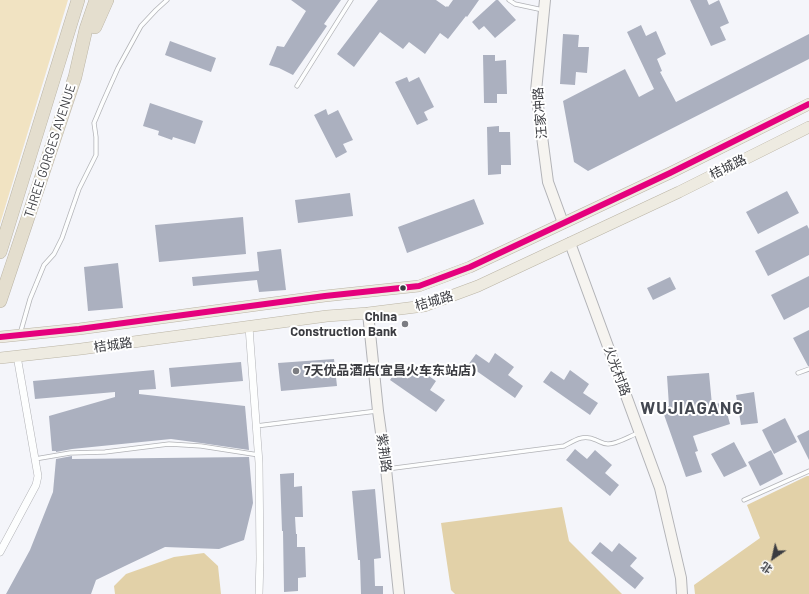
<!DOCTYPE html>
<meta charset="utf-8">
<style>
body{margin:0}
#map{position:relative;width:809px;height:594px;overflow:hidden;background:#f4f5fa;font-family:Barlow,"Noto Sans SC",sans-serif}
canvas{display:block}
.north{position:absolute;left:753px;top:538px;width:40px;height:40px;-webkit-text-stroke:3px #fff;paint-order:stroke;rotate:214deg;font-size:11px;font-weight:700;line-height:16px;text-align:center;color:#3b3c41}
.north::after{content:'';display:block;margin:auto;width:14px;height:18px;background:#3b3c41;clip-path:polygon(50% 0,100% 100%,50% 72%,0 100%)}
</style>
<div id="map">
<canvas width="809" height="594"></canvas>
<div class="north">北</div>
</div>
<script>
const ctx = document.querySelector('canvas').getContext('2d');
ctx.lineJoin = 'round';
function fill(path, color) { ctx.fillStyle = color; ctx.fill(path, 'evenodd'); }
function trace(path, color, width, dash) { ctx.strokeStyle = color; ctx.lineWidth = width; ctx.lineCap = dash ? 'butt' : 'round'; ctx.setLineDash(dash || []); ctx.stroke(path); }
function write(font, color, halo, rows, align = 'center') {
  ctx.font = font + ' Barlow,"Noto Sans SC",sans-serif'; ctx.lineWidth = 4; ctx.setLineDash([]); ctx.textBaseline = 'middle'; ctx.strokeStyle = halo; ctx.fillStyle = color; for (const [text, x, y, turn = 0] of rows) {
    ctx.save(); ctx.translate(x, y); ctx.rotate((+turn || 0) * Math.PI / 180); ctx.textAlign = isNaN(turn) ? turn : align; if (halo) ctx.strokeText(text, 0, 0); ctx.fillText(text, 0, 0); ctx.restore();
  }
}
const green = new Path2D(`
 M0,0H68L0,224Z`);
const forest = new Path2D(`
 M807,476H809V594H695L694,585L760,538L747,505Z
 M562,507L569,541L622,594H455L451,590L441,523Z
 M204,553L218,566L221,594H115L114,586L126,574L174,557Z`);
const building = new Path2D(`
 M291,0H341L324,24L327,26L293,75L279,68L269,65L277,46L284,47L306,11Z
 M378,0H436L446,7L447,6L448,7L453,0H479L467,17L466,16L448,39L440,33L425,54L409,42L403,49L380,32L354,67L337,54Z
 M496,0H498L516,20L495,38L484,26L479,30L472,22Z
 M690,0H707L709,5L719,0L729,23L720,27L726,40L711,46Z
 M641,25L646,36L656,31L666,54L657,59L662,71L660,72L676,102L809,34V59L588,171L574,162L563,101L625,69L639,97L654,89L627,32Z
 M563,34L579,35L578,47H589L587,73L576,72L575,85L560,84Z
 M170,41L216,58L211,72L165,55Z
 M483,55H495V61L506,60L507,94H497V103H484Z
 M407,77L409,82L419,77L434,107L424,112L428,120L417,125L395,82Z
 M150,103L203,121L195,144L173,137L172,140L158,135L159,131L143,126Z
 M326,109L328,115L338,110L353,140L343,144L347,152L336,158L314,115Z
 M499,126V132H510L511,165H501V174L488,175L487,127Z
 M787,191L799,213L758,234L746,212Z
 M350,193L353,216L298,223L295,200Z
 M474,199L484,224L407,253L398,227Z
 M243,217L246,254L159,262L155,225Z
 M807,225L809,229V255L768,276L755,251Z
 M281,249L286,290L259,292L257,280L193,286L192,277L259,271L257,252Z
 M118,263L123,308L88,311L84,267Z
 M809,276V307L784,320L771,295Z
 M670,277L676,289L653,300L647,288Z
 M809,330V366H808L793,338Z
 M495,353L514,367L508,375L523,386L515,398L468,365L476,354L489,363Z
 M334,359L337,386L281,391L278,363Z
 M241,362L243,381L171,387L169,368Z
 M398,368L410,377L417,368L436,381L430,390L445,400L436,412L390,380Z
 M154,370L156,389L139,390V394L245,406L249,450L201,443L171,439L72,449L56,452V451H52L49,416L115,397V392L35,399L33,381Z
 M570,370L589,384L583,393L598,403L590,415L543,382L551,371L564,380Z
 M709,373L712,405L724,402L730,424L693,436L698,451L695,452L702,472L686,477L662,409L669,406L667,376Z
 M754,392L758,423L741,425L736,395Z
 M785,418L797,442L774,454L762,430Z
 M809,430V460L797,436Z
 M734,442L747,466L724,477L711,454Z
 M575,449L587,459L595,450L612,465L605,473L619,485L610,496L566,460Z
 M771,450L783,474L760,486L748,462Z
 M72,456V459L249,457L253,503L244,540L219,549L165,547L127,565L96,580L91,594H6L30,550L53,492L56,459Z
 M294,473V487L302,486L303,517H295L296,534H297V547H305L306,577L298,578V591L284,592L283,531H282L280,474Z
 M375,489L381,558L374,559L375,586H383V594H361L360,560H358L352,491Z
 M600,542L612,552L619,543L637,558L630,566L644,578L635,589L591,553Z`);
const lane = new Path2D(`
 M509,0L515,4L543,10
 M297,86L351,0
 M20,334L30,299L44,265L54,254L62,238L79,189L96,155V137L94,123L102,104L118,68L141,26L156,10L167,0
 M798,373L809,369
 M256,426L377,411
 M35,459L70,453L105,452L169,444L201,446L259,455
 M387,469L564,446C575,440 583,434 596,440C601,442 603,444 608,444C617,444 630,436 638,433
 M744,500L809,471`);
const street = new Path2D(`
 M249,327L259,463L260,559L259,594
 M0,552L36,485L38,476L17,356`);
const secondary = new Path2D(`
 M545,0L536,91L548,182L563,223
 M570,243L660,488L681,578L682,594
 M368,313L378,411L386,469L399,594`);
const primary = new Path2D(`
 M0,337L79,329L325,296L419,286L470,267L670,173L809,104
 M0,358L81,349L327,316L368,313L424,306L478,286L679,192L809,127`);
const highway = new Path2D(`
 M95,27L107,0
 M0,252L78,0
 M0,301L75,77L86,29L96,0`);
const bus1 = new Path2D(`
 M0,337L79,329L325,296L419,286L470,267L670,173L809,104`);
const markers = [
 [403,288,3.5,"#3b3c41"],
 [405,324,4,"#7c7d82"],
 [296,371,4,"#7c7d82"]
];
const streetNames = [
 ["汪家冲路",540,113,-95],
 ["THREE GORGES AVENUE",50,151,-72],
 ["桔城路",728,167,-26],
 ["桔城路",434,301,-16],
 ["桔城路",113,345,-8],
 ["火光村路",617,371,70],
 ["紫荆路",384,453,82]
];
const poiNames = [
 ["China",397,317],
 ["Construction Bank",397,332],
 ["7天优品酒店(宜昌火车东站店)",304,371,"left"]
];
const districtNames = [
 ["WUJIAGANG",692,408]
];
fill(green, '#f1e3c2');
fill(forest, '#e2d1a8');
fill(building, '#abb0bf');
trace(lane, '#b2b3b7', 5);
trace(street, '#b2b3b7', 8);
trace(secondary, '#b2b3b7', 12);
trace(primary, '#bab4a5', 12);
trace(highway, '#bab4a5', 14);
trace(lane, '#fdfefe', 3.5);
trace(street, '#fdfefe', 7);
trace(secondary, '#f6f4f0', 10);
trace(primary, '#eeebe1', 11);
trace(highway, '#e4dece', 13);
trace(bus1, '#e5007d', 6);
for (const [x, y, r, color] of markers) { const dot = new Path2D(); dot.arc(x, y, r, 0, 2 * Math.PI); ctx.fillStyle = color; ctx.fill(dot); trace(dot, '#fff', 1.5); }
write('13px', '#3b3c41', '#fff', streetNames);
write('bold 13px', '#3b3c41', '#fff', poiNames, 'right');
ctx.letterSpacing = '1px';
write('bold 17px', '#444851', '#fff', districtNames);
ctx.letterSpacing = '0px';
</script>
